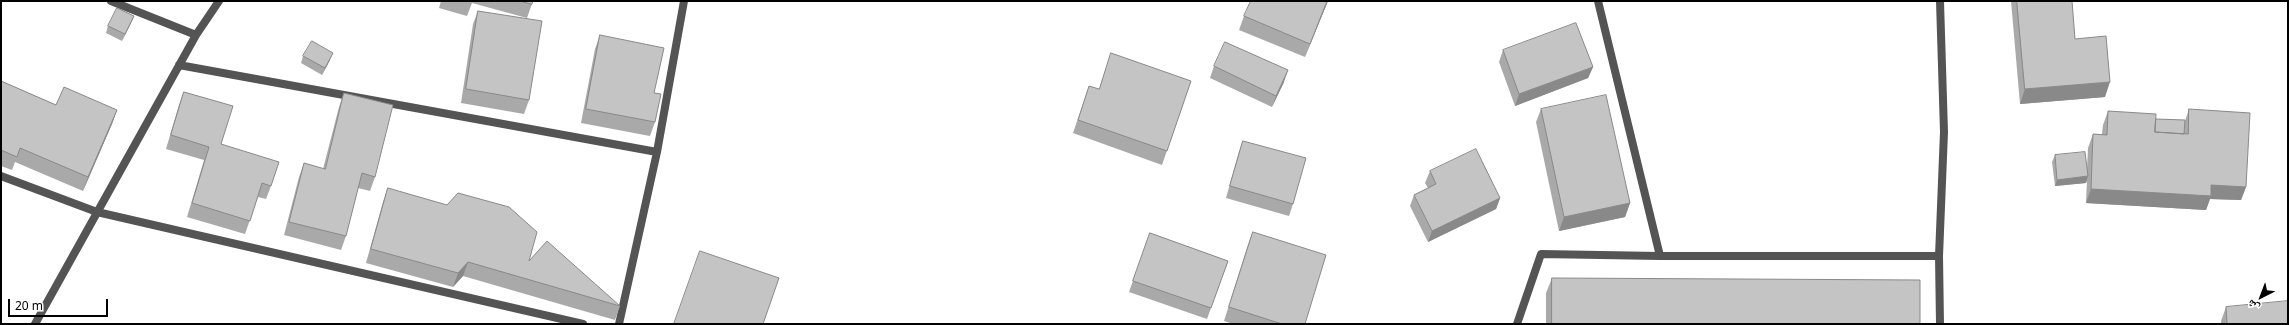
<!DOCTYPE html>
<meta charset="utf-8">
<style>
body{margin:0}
#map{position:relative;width:2289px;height:325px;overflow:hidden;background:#fff;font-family:"Noto Sans","Noto Naskh Arabic",sans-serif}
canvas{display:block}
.frame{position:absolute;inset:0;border:2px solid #000;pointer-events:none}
.north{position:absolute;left:2241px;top:277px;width:40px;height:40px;-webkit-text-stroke:3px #fff;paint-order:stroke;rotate:222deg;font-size:11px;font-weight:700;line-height:16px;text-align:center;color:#000}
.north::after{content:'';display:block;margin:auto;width:14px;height:18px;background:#000;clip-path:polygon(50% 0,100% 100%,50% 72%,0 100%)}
.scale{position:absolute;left:8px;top:299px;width:100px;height:18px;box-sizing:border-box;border:2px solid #000;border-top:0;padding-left:5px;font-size:12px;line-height:14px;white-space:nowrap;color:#000;-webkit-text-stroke:3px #fff;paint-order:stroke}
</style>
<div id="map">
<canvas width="2289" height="325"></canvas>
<div class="frame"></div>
<div class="north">ش</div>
<div class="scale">20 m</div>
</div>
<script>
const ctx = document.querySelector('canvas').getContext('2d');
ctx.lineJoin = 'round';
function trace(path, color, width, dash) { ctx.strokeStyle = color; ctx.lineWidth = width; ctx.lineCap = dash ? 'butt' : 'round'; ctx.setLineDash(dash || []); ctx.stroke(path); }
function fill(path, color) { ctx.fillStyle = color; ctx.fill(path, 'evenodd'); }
const minor = new Path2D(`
 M111,1L196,35
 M1598,1L1660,256
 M1940,1L1944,132L1939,256L1940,324
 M179,65L657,152
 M1,176L97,212L583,324
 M35,324L196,35L219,1
 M619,324L657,152L684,1
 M1517,324L1541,254L1660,256H1939`);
const wall = new Path2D(`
 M441,1H533L527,18L472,3L467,16L439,8Z
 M1328,1L1305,57L1239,30L1244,16Z
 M2011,1H2072L2075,39L2105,97L2020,104Z
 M478,11L529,100L524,114L461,103L473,24Z
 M134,16L131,23L122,41L106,33L108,26Z
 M600,35L654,93L655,122L650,136L581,123L595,49Z
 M1503,50L1593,67L1588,78L1515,106L1499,62Z
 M303,56L330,60L322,75L301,63Z
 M1214,66L1284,82L1272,107L1210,78Z
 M1,81L56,105L117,110L112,124L83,191L15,162L12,170L1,166Z
 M1191,81L1162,165L1073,133L1089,86L1098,89Z
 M184,92L221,144L271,186L266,199L258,197L245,234L187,217L204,160L166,149L179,105Z
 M344,93L375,177L370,191L358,188L346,236L341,250L284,235L299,177L304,163L323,169L339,107Z
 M1541,109L1630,203L1625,217L1559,231L1536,122Z
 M2189,109L2246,187L2241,200L2210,199L2206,210L2086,203L2087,180L2086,183L2055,186L2052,162L2055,155L2087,169L2088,148L2093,134H2102L2103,125L2108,111L2156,119L2185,121Z
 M1243,141L1293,204L1289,216L1226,198L1239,152Z
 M1430,171L1500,198L1496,209L1428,242L1410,206L1414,195L1428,188L1425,183Z
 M388,188L529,261L620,306L615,320L463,276L453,287L366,263L383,202Z
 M1253,232L1305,324H1233L1224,321L1248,245Z
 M1150,233L1228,261L1207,319L1129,292Z
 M1552,278L1920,324H1546V293Z
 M2226,307L2288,324H2221V321Z`);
const shadedWall = new Path2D(`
 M1327,1H1328L1305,57L1310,44Z
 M134,16L131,23L122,41L125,34Z
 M333,53L330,60L322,75L325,68Z
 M1593,67L1588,78L1515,106L1519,94Z
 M1288,70L1284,82L1272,107L1276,96Z
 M2110,82L2105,97L2020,104L2025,89Z
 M117,110L112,124L83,191L88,177Z
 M2088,176L2086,183L2055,186L2057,180Z
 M2211,185L2246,187L2241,200L2210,199L2206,210L2086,203L2091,189Z
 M1500,198L1496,209L1428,242L1432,231Z
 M1630,203L1625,217L1559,231L1564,217Z
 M468,262L463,276L453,287L458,273Z`);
const building = new Path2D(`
 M520,1H533L532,4Z
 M1251,1H1327L1310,44L1244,16Z
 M2017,1H2072L2075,39L2106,36L2110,82L2025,89Z
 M117,8L134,16L125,34L108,26Z
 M478,11L542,21L529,100L466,89Z
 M1576,23L1593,67L1519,94L1503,50Z
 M600,35L664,48L654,93L661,94L655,122L586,109Z
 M312,41L333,53L325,68L303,56Z
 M1225,42L1288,70L1276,96L1214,66Z
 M1111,53L1191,81L1167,151L1078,120L1089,86L1099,89Z
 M1,81L56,105L64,87L117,110L88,177L20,148L17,157L1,150Z
 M184,92L233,106L221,144L279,162L271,186L262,183L250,221L192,203L209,147L171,135Z
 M344,93L393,105L375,177L362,173L346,236L289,222L304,163L325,169Z
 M1606,95L1630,203L1564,217L1541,109Z
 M2189,109L2250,113L2246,187L2211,185V196L2091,189L2093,134L2107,135L2108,111L2156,114L2155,132L2188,134Z
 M2156,119L2185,120L2184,134L2155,132Z
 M1243,141L1306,158L1293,204L1230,186Z
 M1476,149L1500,198L1432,231L1414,195L1436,184L1430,171Z
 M2085,152L2088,176L2057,180L2055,155Z
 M388,188L447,205L458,193L509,207L537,232L529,261L547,241L620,306L468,262L458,273L371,249Z
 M1253,232L1326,255L1305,324H1282L1229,307Z
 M1150,233L1228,261L1211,308L1133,281Z
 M700,251L779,278L763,324H674Z
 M1552,278L1920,280V324H1552Z
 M2288,301V324H2227L2226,307Z`);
trace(minor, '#545454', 8);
fill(wall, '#a9a9a9');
fill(shadedWall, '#898989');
fill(building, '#c4c4c4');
trace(building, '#898989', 1);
</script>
